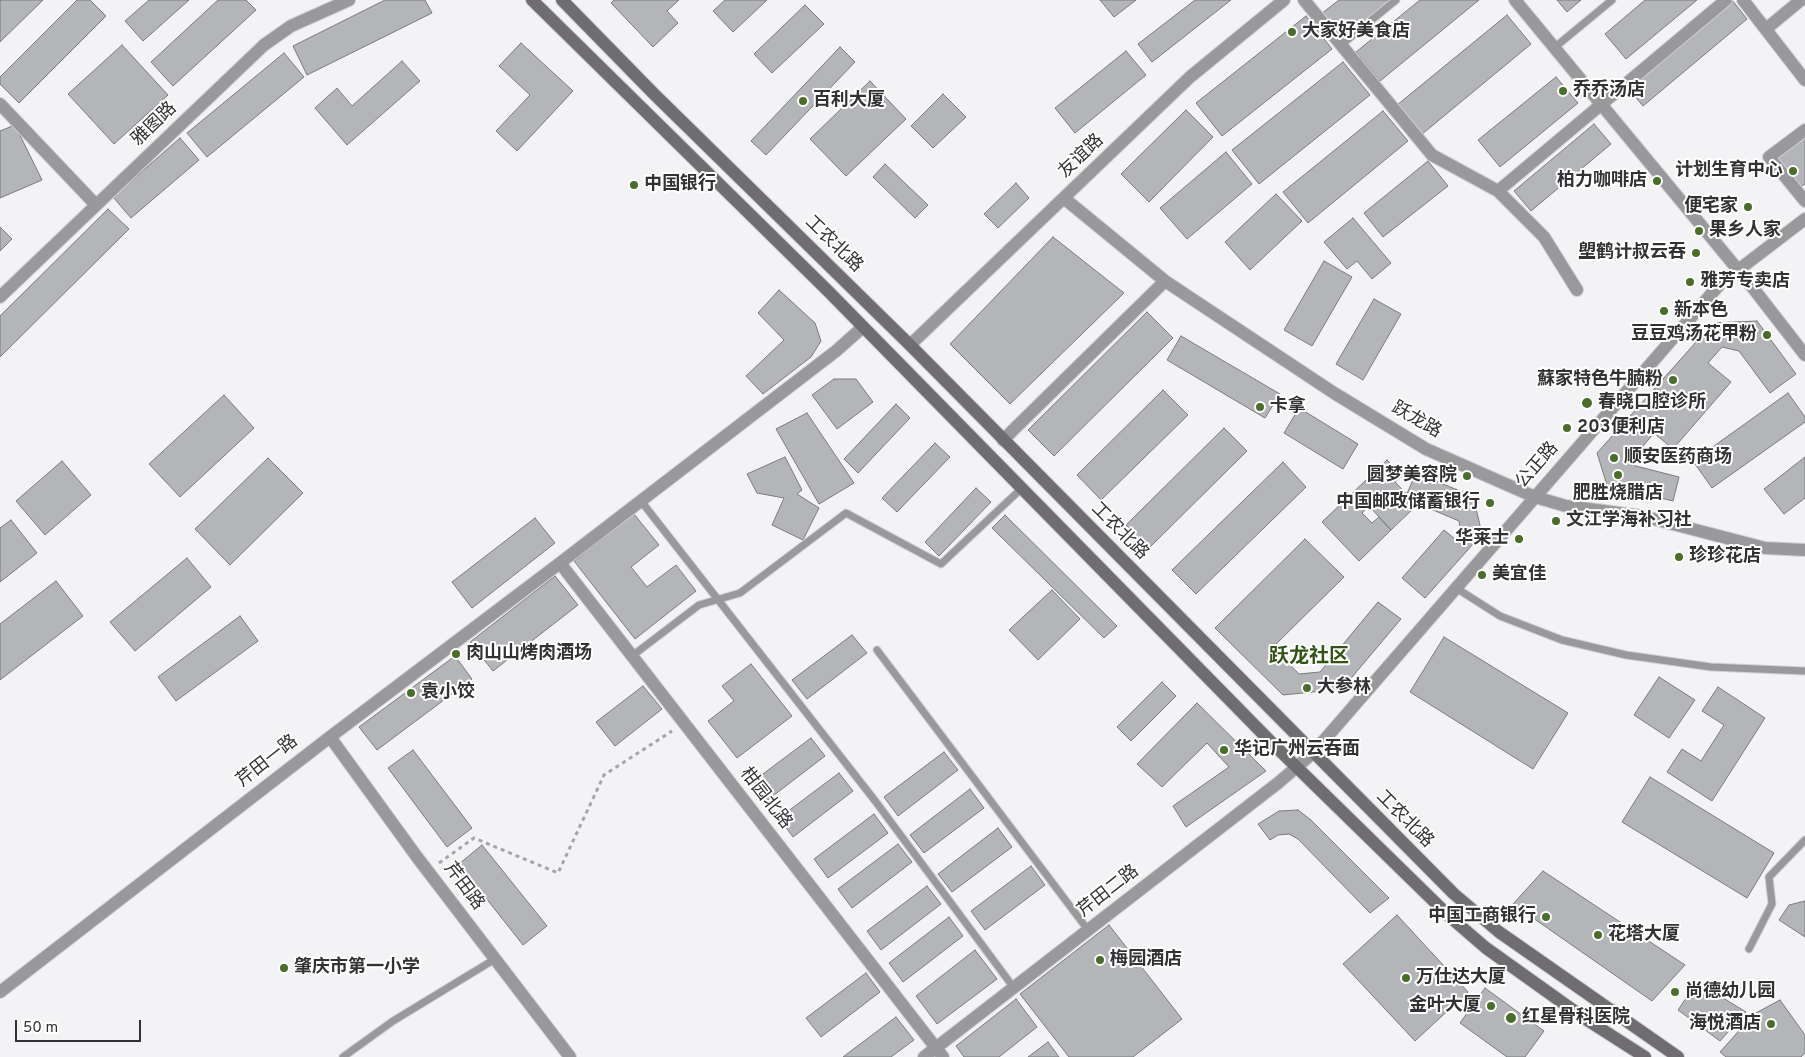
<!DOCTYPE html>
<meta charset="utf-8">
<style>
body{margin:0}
#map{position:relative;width:1805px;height:1057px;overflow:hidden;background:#f3f3f6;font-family:Overpass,sans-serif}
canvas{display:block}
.scale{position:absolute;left:15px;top:1020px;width:126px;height:22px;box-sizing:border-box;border:2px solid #323133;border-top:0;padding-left:6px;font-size:15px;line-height:18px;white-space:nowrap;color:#323133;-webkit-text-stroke:4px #fff;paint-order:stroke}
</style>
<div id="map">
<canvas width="1805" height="1057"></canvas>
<div class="scale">50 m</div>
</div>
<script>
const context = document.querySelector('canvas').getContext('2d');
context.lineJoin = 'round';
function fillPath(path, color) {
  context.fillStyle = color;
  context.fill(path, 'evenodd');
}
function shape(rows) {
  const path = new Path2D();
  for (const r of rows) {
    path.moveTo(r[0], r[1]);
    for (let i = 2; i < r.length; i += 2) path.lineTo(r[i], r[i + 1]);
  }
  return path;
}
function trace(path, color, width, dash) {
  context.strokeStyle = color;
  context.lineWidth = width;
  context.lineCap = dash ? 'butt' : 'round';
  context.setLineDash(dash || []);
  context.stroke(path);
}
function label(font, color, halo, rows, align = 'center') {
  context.font = font + ' Overpass,"Noto Sans SC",sans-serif';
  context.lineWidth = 4;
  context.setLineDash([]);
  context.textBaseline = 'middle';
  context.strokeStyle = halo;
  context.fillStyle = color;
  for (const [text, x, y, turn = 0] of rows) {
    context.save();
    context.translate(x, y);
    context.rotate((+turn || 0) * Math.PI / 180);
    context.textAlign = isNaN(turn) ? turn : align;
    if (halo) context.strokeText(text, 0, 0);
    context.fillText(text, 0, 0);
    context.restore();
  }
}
const building = shape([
 [1,0,43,0,0,42,0,1,1,0],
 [77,0,90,0,106,16,19,103,0,84,0,77,77,0],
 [149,0,189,0,143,41,125,21,149,0],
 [218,0,246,0,256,10,173,86,151,62,218,0],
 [385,0,425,0,432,13,307,75,293,46,385,0],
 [614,0,679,0,667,11,678,23,653,47,611,3,614,0],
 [725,0,767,0,733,32,713,11,725,0],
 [1100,0,1136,0,1114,17,1100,0],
 [1195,0,1231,0,1152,62,1138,44,1195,0],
 [1339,0,1391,0,1341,40,1321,14,1339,0],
 [1420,0,1479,0,1380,81,1356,52,1420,0],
 [1557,0,1581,0,1567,12,1557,0],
 [1645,0,1697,0,1626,59,1605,34,1645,0],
 [1732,0,1747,19,1643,106,1626,86,1732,0],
 [805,5,824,24,772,73,754,54,805,5],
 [1507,15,1531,44,1421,135,1397,105,1507,15],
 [1306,16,1332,49,1222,136,1196,103,1306,16],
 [521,43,573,91,517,151,496,131,530,95,499,66,521,43],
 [122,45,168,95,114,144,68,94,122,45],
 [840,47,855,62,766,155,751,141,840,47],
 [1126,51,1146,75,1075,133,1055,108,1126,51],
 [284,53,304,77,207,157,187,133,284,53],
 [402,61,420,81,347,145,315,108,337,88,352,106,402,61],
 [1343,62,1370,95,1259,184,1232,150,1343,62],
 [1556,77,1578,103,1500,167,1478,140,1556,77],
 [870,81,906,119,846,176,810,139,870,81],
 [943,94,966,117,933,148,911,126,943,94],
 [1186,110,1213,137,1149,202,1121,174,1186,110],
 [1383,111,1408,141,1308,223,1283,192,1383,111],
 [1594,124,1611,144,1531,211,1514,191,1594,124],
 [15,125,42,180,0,198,0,131,15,125],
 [1805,133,1805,184,1796,190,1769,157,1805,133],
 [180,138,199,160,131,218,113,197,180,138],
 [1226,152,1252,184,1187,239,1160,208,1226,152],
 [1428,161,1448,186,1383,237,1364,213,1428,161],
 [885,164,928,205,915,218,873,177,885,164],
 [1016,183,1029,198,998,228,984,214,1016,183],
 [1276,194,1302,221,1250,270,1225,242,1276,194],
 [108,209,129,229,0,357,0,316,108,209],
 [1353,218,1391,263,1372,279,1357,261,1347,269,1324,242,1353,218],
 [0,227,12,239,0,251,0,227],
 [1053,237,1124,293,1010,404,950,344,1053,237],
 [1324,261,1352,277,1312,346,1284,330,1324,261],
 [779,290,815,323,821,341,811,357,763,394,746,376,784,340,758,313,779,290],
 [1374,299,1401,314,1363,380,1336,364,1374,299],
 [1147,312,1173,338,1054,456,1028,430,1147,312],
 [1757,321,1796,374,1770,393,1739,351,1722,347,1708,363,1731,382,1673,449,1654,433,1628,464,1679,477,1673,501,1607,485,1597,453,1713,323,1757,321],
 [1181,336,1280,394,1265,418,1167,360,1181,336],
 [834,379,856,379,873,402,837,429,812,395,834,379],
 [1163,390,1188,415,1101,500,1077,475,1163,390],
 [1788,393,1805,417,1805,422,1712,488,1693,461,1788,393],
 [224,395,254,428,180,497,149,464,224,395],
 [896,404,910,418,858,473,844,459,896,404],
 [1299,408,1358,444,1343,469,1284,433,1299,408],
 [807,413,854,483,819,504,776,429,807,413],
 [1224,428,1247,451,1149,548,1126,525,1224,428],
 [935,443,950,457,897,512,882,498,935,443],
 [785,457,802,490,797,494,819,508,803,540,772,525,784,498,757,493,747,474,785,457],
 [1805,457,1805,498,1784,514,1764,489,1805,457],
 [268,458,303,493,230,565,195,529,268,458],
 [1387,460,1402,476,1395,482,1417,505,1391,530,1369,506,1362,513,1372,523,1379,517,1391,530,1359,561,1322,522,1387,460],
 [62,461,91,495,45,535,16,501,62,461],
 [1283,462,1306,487,1196,594,1172,570,1283,462],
 [1416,473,1465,493,1475,504,1482,534,1425,598,1402,578,1444,530,1455,539,1461,532,1459,521,1405,498,1416,473],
 [976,488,991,502,939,556,925,542,976,488],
 [634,514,659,545,631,567,647,587,676,565,696,591,635,639,574,561,634,514],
 [1005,515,1117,626,1104,638,992,528,1005,515],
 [535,518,555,543,472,608,452,582,535,518],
 [11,520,37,553,0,582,0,528,11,520],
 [1305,539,1344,577,1273,647,1299,674,1320,672,1378,602,1401,619,1342,689,1283,695,1215,628,1305,539],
 [187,558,211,587,135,651,110,622,187,558],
 [555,576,578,605,493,671,470,642,555,576],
 [56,581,83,616,0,680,0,624,56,581],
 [1052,590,1080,619,1038,660,1009,630,1052,590],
 [240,616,258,641,176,701,158,677,240,616],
 [852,635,867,653,807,699,792,680,852,635],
 [1444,637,1568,713,1533,769,1410,692,1444,637],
 [455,656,472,679,377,750,359,727,455,656],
 [751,664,792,716,737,758,708,721,734,701,722,686,751,664],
 [1659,677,1695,700,1669,738,1634,715,1659,677],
 [1162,682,1176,696,1131,741,1117,727,1162,682],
 [643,686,662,709,615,746,596,722,643,686],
 [1718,687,1765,718,1712,801,1667,772,1682,749,1701,761,1724,725,1702,711,1718,687],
 [1197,703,1266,771,1186,827,1173,806,1229,767,1207,743,1162,787,1137,764,1197,703],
 [811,738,825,756,765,802,751,783,811,738],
 [413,750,472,828,447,847,388,768,413,750],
 [944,752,958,770,898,816,884,797,944,752],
 [839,773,853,791,793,837,779,818,839,773],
 [1650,777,1774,853,1747,898,1622,822,1650,777],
 [970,789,984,808,924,853,910,835,970,789],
 [1298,810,1311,820,1389,898,1370,913,1298,839,1289,834,1278,835,1270,840,1258,824,1279,811,1298,810],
 [874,814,888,833,828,878,814,859,874,814],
 [998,828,1012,847,952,892,938,874,998,828],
 [898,844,912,862,852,908,838,889,898,844],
 [482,845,547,926,523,945,459,864,482,845],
 [1031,866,1045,885,985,930,971,911,1031,866],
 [1543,871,1685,965,1652,1001,1513,904,1543,871],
 [927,886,941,904,881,950,867,931,927,886],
 [1805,901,1805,937,1779,920,1789,905,1805,901],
 [1397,915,1468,992,1415,1041,1343,964,1397,915],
 [949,917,963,936,903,982,889,963,949,917],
 [1109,925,1182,1019,1133,1057,1069,1057,1020,994,1109,925],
 [975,950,997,979,937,1024,916,996,975,950],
 [866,973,880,992,821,1037,806,1018,866,973],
 [1697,982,1746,1012,1720,1041,1678,1010,1697,982],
 [1485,988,1544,1031,1525,1057,1507,1057,1460,1023,1485,988],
 [1016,999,1037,1027,999,1057,964,1057,956,1046,1016,999],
 [1780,1000,1805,1035,1805,1053,1801,1057,1726,1057,1720,1052,1754,1014,1780,1000],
 [896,1017,914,1040,891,1057,843,1057,896,1017],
 [1048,1042,1059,1057,1028,1057,1048,1042]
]);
fillPath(building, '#b3b5b8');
trace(building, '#797b7d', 1);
const lane = shape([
 [1341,45,1396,0],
 [1554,48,1612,0],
 [641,501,876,802,1014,988],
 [1456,588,1500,616,1562,640,1626,655,1711,667,1805,671],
 [877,650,1088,930],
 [632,656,699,605,740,593,846,513,941,564,1022,488],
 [1749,949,1772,904,1769,877,1805,840],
 [343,1057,393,1021,495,959]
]);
const street = shape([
 [1304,0,1432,155,1498,191,1544,237,1577,290],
 [1515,0,1753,288,1805,355],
 [1743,0,1805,80],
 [1766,29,1801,0],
 [0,104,96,205],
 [1805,130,1769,157,1805,201],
 [1498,191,1726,0],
 [1065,199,1165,281,1334,393,1426,449,1535,497,1566,506,1642,516,1765,548,1805,550],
 [0,297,264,45,291,26,349,0],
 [910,345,1190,77,1284,0],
 [1003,440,1165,281],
 [560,563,943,1057],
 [330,737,417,857,570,1057],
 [0,992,330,737,560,563,836,351,863,327],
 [924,1057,1278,783,1313,753,1720,284,1805,219]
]);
const secondary = shape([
 [532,0,828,291,1273,744,1450,917,1486,948,1584,1018,1645,1057],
 [562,0,654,94,910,345,1454,894,1499,932,1678,1057]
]);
trace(lane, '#d0d0d3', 9);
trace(street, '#d0d0d3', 14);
trace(secondary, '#d0d0d3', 14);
trace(shape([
 [439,863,474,838,558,873,604,775,672,731]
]), '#a6a5a8', 3, [4, 4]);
trace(lane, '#99989a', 7);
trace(street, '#99989a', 12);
trace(secondary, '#6f6d6f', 12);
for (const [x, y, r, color] of [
 [1292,32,5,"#486e29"],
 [1563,91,5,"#486e29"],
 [803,101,5,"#486e29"],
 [1793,171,5,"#486e29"],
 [1657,181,5,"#486e29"],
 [634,185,5,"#486e29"],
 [1748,207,5,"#486e29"],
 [1699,231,5,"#486e29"],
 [1696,253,5,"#486e29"],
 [1690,282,5,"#486e29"],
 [1664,311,5,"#486e29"],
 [1767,335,5,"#486e29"],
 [1673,380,5,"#486e29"],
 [1587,403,6,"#486e29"],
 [1260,407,5,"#486e29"],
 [1567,428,5,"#486e29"],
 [1614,458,5,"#486e29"],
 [1618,475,5,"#486e29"],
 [1467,476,5,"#486e29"],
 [1490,503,5,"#486e29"],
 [1556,521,5,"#486e29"],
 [1519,539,5,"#486e29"],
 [1679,557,5,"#486e29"],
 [1482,575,5,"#486e29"],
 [456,654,5,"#486e29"],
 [1307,688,5,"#486e29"],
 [411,693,5,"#486e29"],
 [1224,750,5,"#486e29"],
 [1546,917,5,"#486e29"],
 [1598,935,5,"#486e29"],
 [1100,960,5,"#486e29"],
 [284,968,5,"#486e29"],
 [1406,978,5,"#486e29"],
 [1675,992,5,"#486e29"],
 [1491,1006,5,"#486e29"],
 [1511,1018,6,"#486e29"],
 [1771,1024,5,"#486e29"]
]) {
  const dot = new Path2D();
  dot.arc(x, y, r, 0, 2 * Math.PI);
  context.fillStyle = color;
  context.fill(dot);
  trace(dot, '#fff', 2);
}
label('bold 18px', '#323133', '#fff', [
 ["大家好美食店",1302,32],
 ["乔乔汤店",1573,91],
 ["百利大厦",813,101],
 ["计划生育中心",1783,171,"right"],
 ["柏力咖啡店",1647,181,"right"],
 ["中国银行",644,185],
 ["便宅家",1738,207,"right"],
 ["果乡人家",1709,231],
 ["塱鹤计叔云吞",1686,253,"right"],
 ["雅芳专卖店",1700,282],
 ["新本色",1674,311],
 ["豆豆鸡汤花甲粉",1757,335,"right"],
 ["蘇家特色牛腩粉",1663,380,"right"],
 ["春晓口腔诊所",1598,403],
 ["卡拿",1270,407],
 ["203便利店",1577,428],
 ["顺安医药商场",1624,458],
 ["圆梦美容院",1457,476,"right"],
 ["肥胜烧腊店",1618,494,"center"],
 ["中国邮政储蓄银行",1480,503,"right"],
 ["文江学海补习社",1566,521],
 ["华莱士",1509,539,"right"],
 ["珍珍花店",1689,557],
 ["美宜佳",1492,575],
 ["肉山山烤肉酒场",466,654],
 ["大参林",1317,688],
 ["袁小饺",421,693],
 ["华记广州云吞面",1234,750],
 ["中国工商银行",1536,917,"right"],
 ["花塔大厦",1608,935],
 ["梅园酒店",1110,960],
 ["肇庆市第一小学",294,968],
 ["万仕达大厦",1416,978],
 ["尚德幼儿园",1685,992],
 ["金叶大厦",1481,1006,"right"],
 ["红星骨科医院",1522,1018],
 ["海悦酒店",1761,1024,"right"]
], 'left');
label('18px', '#323133', '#fff', [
 ["雅图路",155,125,-44],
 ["友谊路",1082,157,-44],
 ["工农北路",833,245,44],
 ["跃龙路",1416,421,30],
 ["公正路",1538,466,-49],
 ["工农北路",1119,532,45],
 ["芹田一路",268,762,-38],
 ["柑园北路",765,799,52],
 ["工农北路",1404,820,45],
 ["芹田路",463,887,53],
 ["芹田二路",1109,892,-38]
]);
label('bold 20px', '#325413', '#fff', [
 ["跃龙社区",1309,658]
]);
</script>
